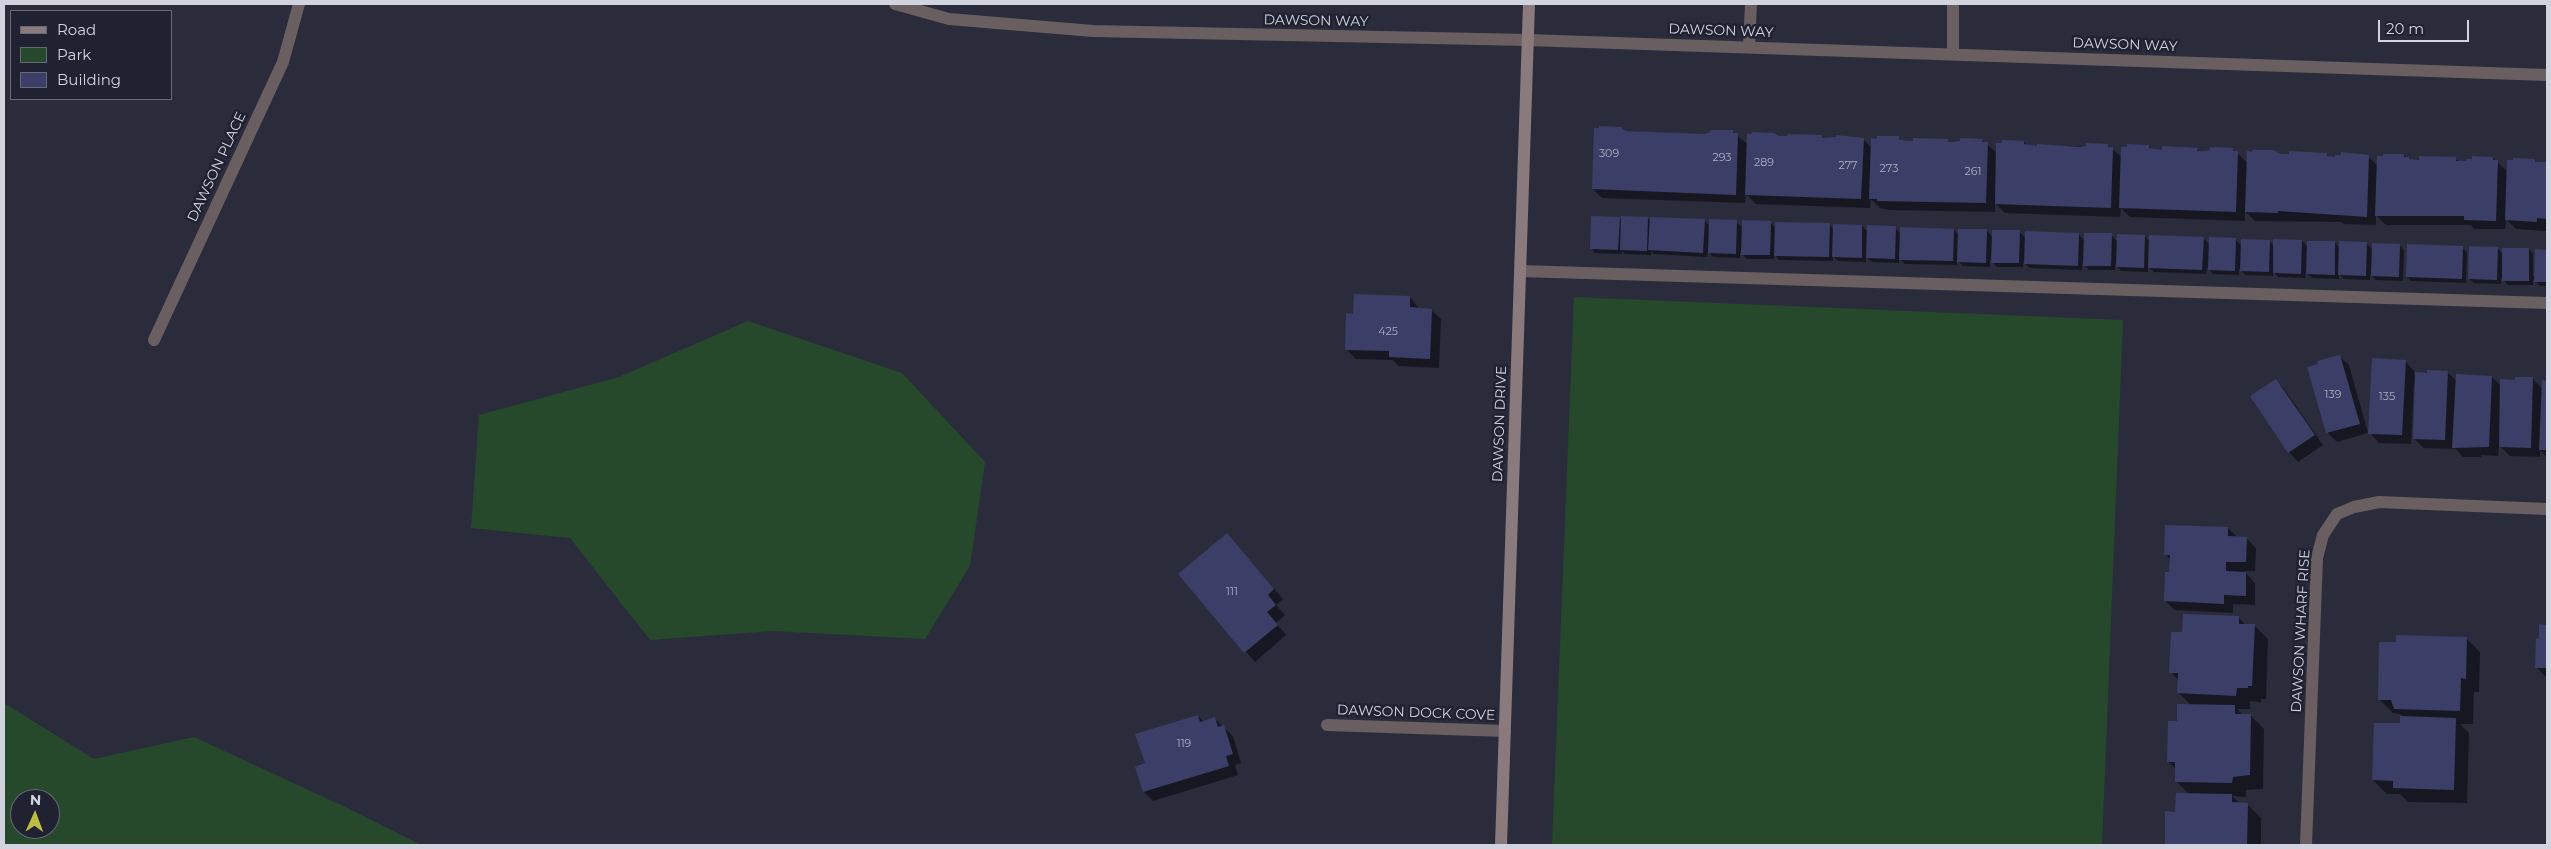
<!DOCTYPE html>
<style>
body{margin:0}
#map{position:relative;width:2551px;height:849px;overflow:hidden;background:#2a2c3c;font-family:Montserrat,sans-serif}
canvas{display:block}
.frame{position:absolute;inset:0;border:5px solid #d1d3de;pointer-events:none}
.legend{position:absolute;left:10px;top:10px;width:162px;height:90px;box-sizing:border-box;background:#202232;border:1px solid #676977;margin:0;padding:6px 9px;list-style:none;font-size:15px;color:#d1d3de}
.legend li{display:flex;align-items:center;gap:10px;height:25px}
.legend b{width:25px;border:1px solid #676977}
.north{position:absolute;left:10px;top:789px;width:50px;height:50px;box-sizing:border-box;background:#202232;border:1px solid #676977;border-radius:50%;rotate:2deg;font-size:14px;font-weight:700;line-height:20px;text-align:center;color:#d1d3de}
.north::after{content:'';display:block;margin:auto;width:18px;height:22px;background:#bebf42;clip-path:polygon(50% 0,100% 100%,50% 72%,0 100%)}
.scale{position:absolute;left:2378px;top:20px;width:91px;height:22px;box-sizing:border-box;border:2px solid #d1d3de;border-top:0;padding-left:6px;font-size:15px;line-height:18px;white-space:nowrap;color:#d1d3de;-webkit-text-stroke:4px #202232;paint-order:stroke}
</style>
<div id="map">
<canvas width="2551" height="849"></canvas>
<div class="frame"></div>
<ul class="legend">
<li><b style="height:6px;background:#8a7a7c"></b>Road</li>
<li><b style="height:14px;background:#27492b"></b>Park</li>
<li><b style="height:14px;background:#3b3f67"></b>Building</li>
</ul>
<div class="north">N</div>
<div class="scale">20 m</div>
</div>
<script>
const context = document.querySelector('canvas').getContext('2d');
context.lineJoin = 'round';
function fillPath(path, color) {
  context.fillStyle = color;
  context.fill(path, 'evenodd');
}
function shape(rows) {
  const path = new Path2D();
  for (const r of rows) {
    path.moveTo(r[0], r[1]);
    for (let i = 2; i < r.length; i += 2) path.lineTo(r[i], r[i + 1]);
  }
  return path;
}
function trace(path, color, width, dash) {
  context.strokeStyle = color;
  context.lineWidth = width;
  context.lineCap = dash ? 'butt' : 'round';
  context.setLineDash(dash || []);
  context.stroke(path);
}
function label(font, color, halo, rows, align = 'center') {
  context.font = font + ' Montserrat,sans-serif';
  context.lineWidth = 5;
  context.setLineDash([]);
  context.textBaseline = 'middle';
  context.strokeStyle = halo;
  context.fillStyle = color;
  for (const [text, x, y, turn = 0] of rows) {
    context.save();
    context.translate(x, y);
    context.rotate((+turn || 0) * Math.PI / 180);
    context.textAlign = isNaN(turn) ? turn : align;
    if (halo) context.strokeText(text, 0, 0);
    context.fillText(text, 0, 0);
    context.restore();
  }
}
fillPath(shape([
 [1574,297,2123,320,2102,845,1552,845],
 [748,321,902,373,985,462,970,566,925,639,773,631,650,640,570,538,471,528,479,415,619,377],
 [4,703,94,759,194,737,343,806,421,845,4,845],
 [20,799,50,799,50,829,20,829]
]), '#27492b');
fillPath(shape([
 [1621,128,1625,131,1705,135,1732,132,1748,144,1779,137,1822,136,1824,139,1863,139,1872,148,1899,138,1903,142,1947,141,1950,143,1982,140,1997,153,2024,142,2028,146,2039,147,2039,145,2087,147,2107,145,2122,157,2148,146,2155,151,2197,149,2200,152,2232,149,2248,163,2280,155,2326,154,2330,158,2368,156,2378,166,2404,155,2411,160,2455,158,2459,162,2493,158,2508,172,2534,160,2537,163,2547,164,2547,227,2546,231,2516,229,2506,219,2505,229,2474,229,2471,225,2386,225,2376,215,2376,225,2344,224,2341,222,2255,221,2245,211,2245,221,2130,217,2121,208,2120,217,2005,213,1995,203,1995,212,1888,210,1880,208,1871,199,1870,208,1756,204,1746,194,1745,203,1602,198,1593,189],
 [1619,218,1622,221,1648,219,1651,221,1704,221,1710,226,1736,222,1743,228,1770,222,1776,228,1829,224,1834,230,1862,226,1868,232,1895,228,1901,234,1954,230,1959,235,1986,230,1993,237,2019,232,2026,238,2078,234,2085,241,2111,235,2118,242,2145,236,2150,242,2203,238,2210,245,2235,239,2242,246,2269,241,2274,246,2275,240,2302,241,2308,247,2335,243,2340,248,2367,244,2373,250,2400,245,2404,250,2403,281,2376,280,2370,274,2370,280,2344,279,2339,274,2339,279,2312,278,2306,272,2305,278,2278,277,2273,271,2273,276,2246,275,2239,269,2239,275,2213,274,2207,267,2206,274,2154,272,2148,266,2148,272,2121,271,2115,264,2115,270,2089,270,2082,263,2082,270,2030,268,2023,262,2023,267,1997,267,1990,260,1990,267,1963,266,1957,260,1957,265,1905,264,1899,258,1899,263,1872,262,1866,257,1866,262,1838,261,1833,256,1833,261,1779,260,1774,254,1774,259,1747,259,1740,252,1740,258,1713,257,1708,251,1707,257,1654,254,1651,251,1651,255,1625,254,1622,251,1622,254,1595,253,1591,248],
 [2462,248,2467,252,2466,283,2411,281,2407,277],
 [2498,249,2503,255,2529,249,2533,254,2533,276,2535,276,2536,251,2547,251,2547,286,2540,286,2533,279,2533,285,2508,285,2501,278,2501,284,2474,283,2469,279],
 [1410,297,1419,309,1431,310,1441,319,1439,368,1399,366,1393,360,1356,359,1346,349,1354,315],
 [2339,356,2349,365,2368,433,2337,442,2328,433,2309,368],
 [2405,361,2414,371,2414,374,2447,372,2457,381,2492,377,2502,387,2502,381,2532,378,2543,389,2543,382,2547,382,2547,457,2540,450,2540,457,2510,456,2499,445,2498,456,2481,455,2481,457,2463,457,2456,449,2424,448,2414,439,2416,384,2414,383,2411,444,2379,443,2370,433],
 [2276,380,2285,390,2323,445,2298,462,2289,452,2251,396],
 [2228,528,2238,538,2246,538,2256,548,2255,571,2244,571,2255,583,2255,605,2233,604,2233,613,2175,610,2165,601,2171,560,2165,554],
 [1227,535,1283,599,1276,605,1285,615,1276,623,1286,635,1255,662,1179,574],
 [2239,618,2246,625,2254,625,2268,639,2266,699,2261,699,2261,702,2250,701,2250,709,2237,709,2243,715,2251,716,2264,729,2263,789,2246,790,2246,797,2232,796,2240,804,2247,804,2261,818,2261,845,2166,845,2167,813,2177,813,2190,795,2176,781,2176,769,2168,762,2178,723,2191,705,2179,693,2179,681,2171,672,2183,633],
 [2541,626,2547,626,2547,678,2536,667],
 [2466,638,2480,652,2479,692,2474,692,2473,724,2460,724,2469,733,2467,803,2408,802,2400,794,2387,794,2373,780,2404,718,2400,714,2393,713,2379,699,2397,643],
 [1198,716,1204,722,1215,719,1233,736,1241,763,1235,765,1238,775,1153,801,1144,792,1146,764]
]), '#0007');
fillPath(shape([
 [1599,126,1622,127,1622,129,1627,131,1705,134,1710,132,1711,130,1733,130,1733,133,1738,133,1736,195,1592,189,1594,128,1599,128],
 [1752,132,1774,133,1779,136,1787,136,1788,134,1822,135,1822,138,1836,137,1836,135,1864,138,1861,199,1745,195,1747,134,1752,134],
 [1877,136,1899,136,1899,139,1906,141,1913,141,1913,138,1948,139,1948,142,1954,142,1960,141,1960,138,1983,139,1982,142,1988,142,1986,203,1877,201,1877,199,1869,199,1871,138,1877,139],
 [2002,140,2024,141,2024,144,2030,145,2037,146,2037,144,2080,147,2086,146,2086,143,2108,144,2108,147,2113,147,2111,208,1995,204,1996,143,2002,143],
 [2127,144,2149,145,2149,148,2155,149,2162,150,2162,146,2198,148,2197,151,2205,151,2210,150,2210,147,2233,148,2233,151,2238,151,2236,212,2119,208,2121,147,2127,147],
 [2252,150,2274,150,2280,154,2289,154,2289,151,2327,153,2327,156,2335,157,2335,155,2341,155,2341,152,2369,155,2367,217,2278,211,2278,213,2245,212,2247,151,2252,152],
 [2383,154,2404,154,2404,157,2409,157,2409,159,2419,160,2419,156,2456,157,2456,161,2466,161,2466,159,2472,159,2472,156,2493,157,2493,160,2498,160,2496,221,2464,220,2464,216,2375,216,2377,156,2383,156],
 [2513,158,2535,159,2535,162,2547,162,2547,219,2537,218,2537,222,2505,220,2507,160,2513,160],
 [1591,216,1620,217,1618,250,1590,249],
 [1621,216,1648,217,1647,251,1620,250],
 [1650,217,1705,219,1703,253,1648,250],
 [1709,219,1737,220,1736,254,1708,253],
 [1742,220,1771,221,1770,255,1741,255],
 [1775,222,1830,223,1829,257,1774,256],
 [1833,224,1862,225,1862,258,1832,257],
 [1867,225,1896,226,1895,259,1866,258],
 [1900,227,1954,229,1953,261,1899,260],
 [1958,229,1987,229,1986,263,1957,262],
 [1992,230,2020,230,2019,263,1991,263],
 [2025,231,2079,233,2078,266,2024,264],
 [2084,233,2112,233,2111,266,2083,266],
 [2117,234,2145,235,2144,268,2116,267],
 [2149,235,2204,237,2202,270,2148,268],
 [2209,237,2236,238,2235,271,2208,270],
 [2241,239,2270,240,2269,272,2240,271],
 [2273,239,2302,240,2301,274,2273,273],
 [2307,241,2335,241,2335,275,2306,274],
 [2339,241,2367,242,2366,276,2338,275],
 [2372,243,2400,244,2399,277,2371,276],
 [2407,244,2463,246,2462,279,2406,277],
 [2469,246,2498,247,2497,280,2468,279],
 [2502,248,2529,248,2529,281,2502,281],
 [2535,249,2547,250,2547,282,2534,282],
 [1354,294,1410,296,1410,307,1432,309,1430,359,1389,357,1389,351,1345,350,1346,313,1353,314],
 [2340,355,2360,424,2326,433,2307,367,2318,364,2317,361],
 [2372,358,2406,360,2402,435,2368,434],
 [2427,370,2448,371,2445,440,2413,439,2415,372,2427,373],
 [2456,374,2492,376,2489,447,2452,448],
 [2515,377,2533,377,2531,448,2499,447,2500,379,2515,380],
 [2276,379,2315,435,2288,453,2250,396],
 [2542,380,2547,381,2547,450,2539,450],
 [2165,525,2228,527,2228,536,2247,537,2246,562,2226,562,2226,571,2246,572,2246,596,2224,595,2224,604,2164,601,2165,572,2169,572,2170,555,2164,555],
 [1227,533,1274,589,1268,595,1276,605,1267,612,1278,625,1244,653,1178,574],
 [2183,614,2239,616,2239,624,2255,624,2252,686,2248,686,2248,688,2237,688,2236,696,2177,693,2178,673,2169,673,2171,632,2182,632],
 [2539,624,2547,625,2547,668,2535,668,2536,639,2539,638],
 [2396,635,2467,637,2466,679,2461,678,2460,711,2394,709,2391,700,2378,700,2379,642,2396,642],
 [2177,704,2235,705,2235,714,2251,714,2250,775,2233,777,2232,783,2175,782,2175,762,2167,762,2168,721,2177,721],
 [1198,715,1200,722,1215,717,1218,727,1224,725,1233,754,1226,756,1229,766,1143,792,1135,767,1145,763,1135,734],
 [2400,716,2456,718,2454,790,2393,788,2393,781,2372,780,2374,723,2400,723],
 [2176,793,2232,794,2232,802,2248,803,2247,845,2165,845,2165,811,2175,812]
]), '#3b3f67');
trace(shape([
 [1749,47,1751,4],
 [1521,271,2547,303]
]), '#695f60', 12);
trace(shape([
 [895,4,949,19,1093,31,1528,40,2547,75],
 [1953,54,1953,4],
 [154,340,283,62,299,4],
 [1327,725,1505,731],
 [2306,845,2317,558,2323,535,2337,514,2354,507,2379,502,2547,509]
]), '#695f60', 12);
trace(shape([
 [1501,845,1529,4]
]), '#8a7a7c', 12);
label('11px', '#acaec0', null, [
 ["309",1609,154],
 ["293",1722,158],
 ["289",1764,163],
 ["277",1848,166],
 ["273",1889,169],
 ["261",1973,172],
 ["425",1388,332],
 ["139",2333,395],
 ["135",2387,397],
 ["111",1232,592],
 ["119",1184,744]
]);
label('14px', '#d1d3de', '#202232', [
 ["DAWSON WAY",1316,21,1],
 ["DAWSON WAY",1721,31,2],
 ["DAWSON WAY",2125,45,2],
 ["DAWSON PLACE",217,167,-65],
 ["DAWSON DRIVE",1500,424,-88],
 ["DAWSON WHARF RISE",2301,631,-87],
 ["DAWSON DOCK COVE",1416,713,2]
]);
</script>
